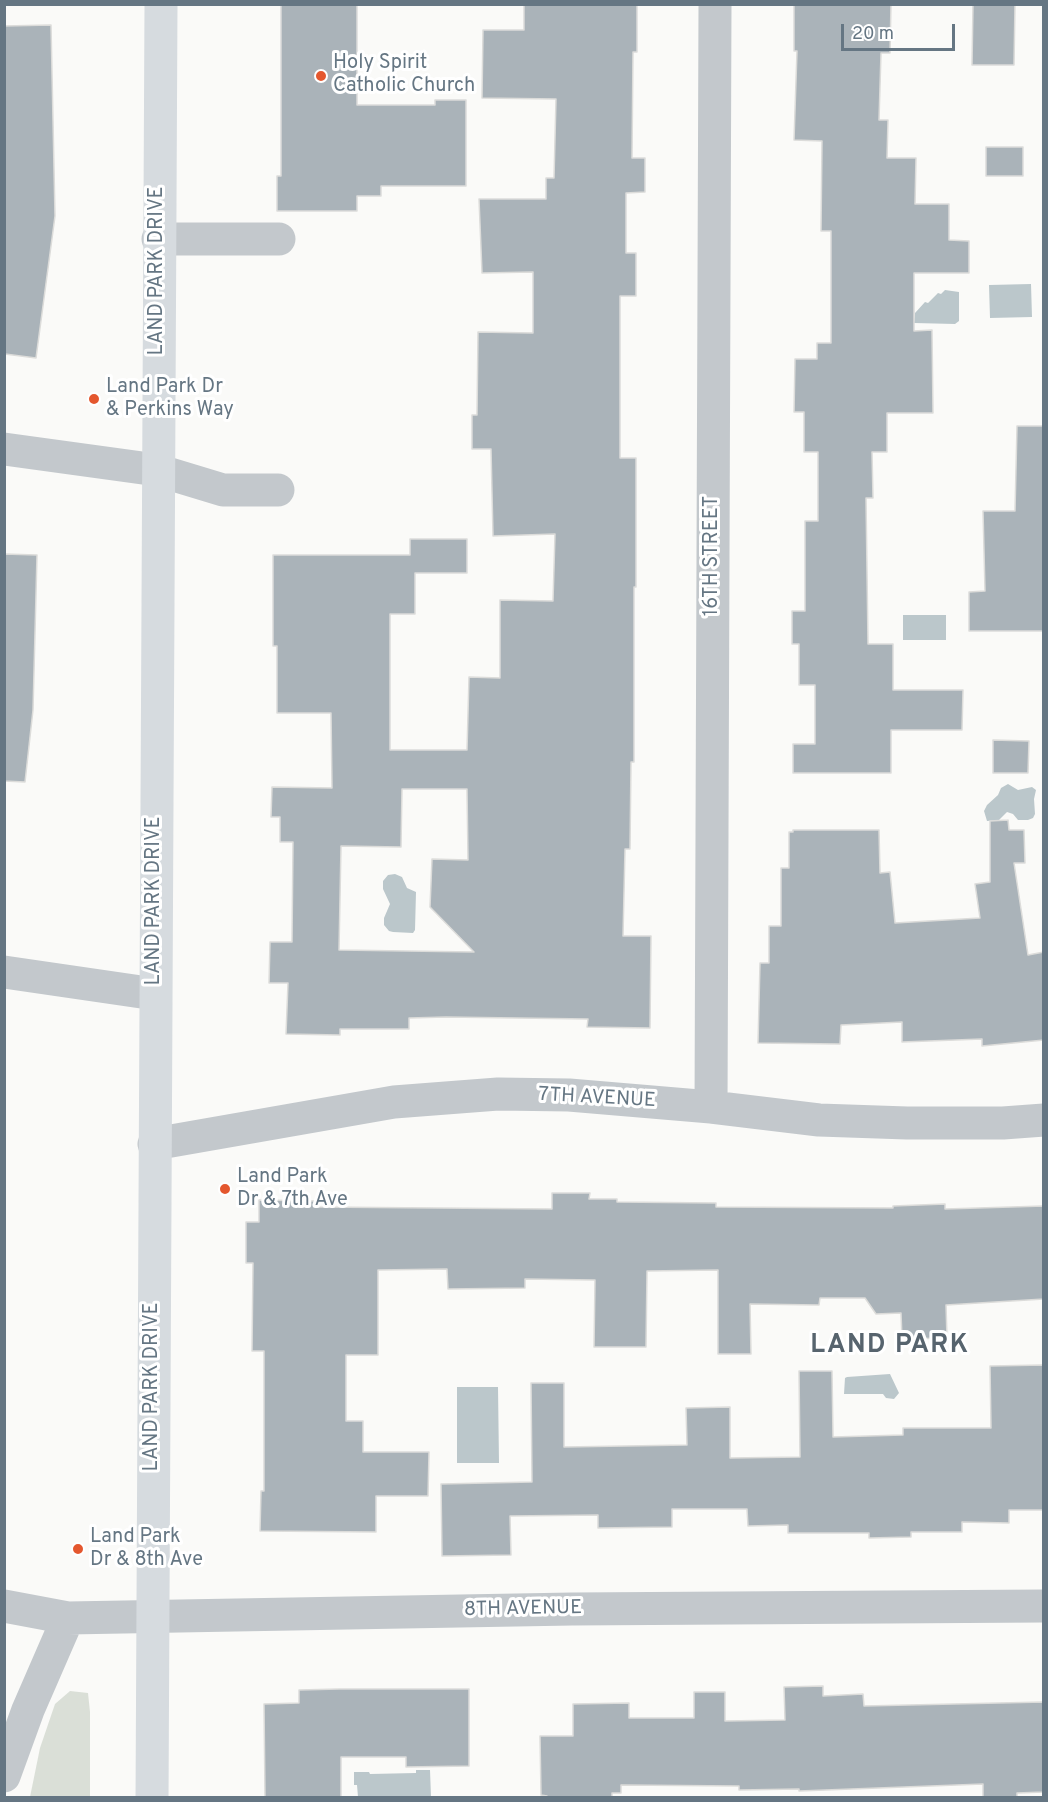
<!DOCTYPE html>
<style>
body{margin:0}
#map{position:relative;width:1048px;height:1802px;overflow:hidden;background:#fafaf8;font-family:Overpass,sans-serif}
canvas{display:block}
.frame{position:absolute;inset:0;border:6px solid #657683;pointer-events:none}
.scale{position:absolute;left:841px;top:24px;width:114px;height:27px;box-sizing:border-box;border:3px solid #657683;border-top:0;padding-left:8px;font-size:18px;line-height:21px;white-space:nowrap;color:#657683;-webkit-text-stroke:4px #fff;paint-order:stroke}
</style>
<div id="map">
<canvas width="1048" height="1802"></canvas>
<div class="frame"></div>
<div class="scale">20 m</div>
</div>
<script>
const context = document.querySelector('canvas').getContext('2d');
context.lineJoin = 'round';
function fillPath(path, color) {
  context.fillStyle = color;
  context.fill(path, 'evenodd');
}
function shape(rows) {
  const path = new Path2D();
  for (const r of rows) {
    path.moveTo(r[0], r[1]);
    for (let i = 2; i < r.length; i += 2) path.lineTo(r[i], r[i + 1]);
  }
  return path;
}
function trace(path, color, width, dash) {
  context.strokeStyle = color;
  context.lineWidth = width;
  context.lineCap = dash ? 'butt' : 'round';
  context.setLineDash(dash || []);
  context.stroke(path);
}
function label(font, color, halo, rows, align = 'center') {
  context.font = font + ' Overpass,sans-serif';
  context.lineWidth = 6;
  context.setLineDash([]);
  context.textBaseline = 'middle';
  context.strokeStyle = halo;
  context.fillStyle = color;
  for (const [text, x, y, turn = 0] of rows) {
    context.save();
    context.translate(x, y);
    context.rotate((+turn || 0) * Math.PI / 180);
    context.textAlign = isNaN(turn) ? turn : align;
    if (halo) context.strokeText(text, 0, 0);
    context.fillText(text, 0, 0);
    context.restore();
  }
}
fillPath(shape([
 [70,1691,88,1693,90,1712,90,1797,30,1797,40,1748,55,1704]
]), '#dadfd7');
fillPath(shape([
 [1031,284,1032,317,990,318,989,285],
 [945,290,959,292,959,321,955,324,914,323,915,313,925,302,928,303,938,293,941,294],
 [903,615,946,615,946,640,903,640],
 [1008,784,1018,790,1032,787,1036,790,1034,799,1035,814,1033,818,1028,820,1018,820,1013,814,1007,812,999,820,987,821,984,811,987,805,998,795,1001,788],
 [395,874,402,877,407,888,416,892,415,930,413,933,393,932,389,931,384,925,384,918,390,904,383,889,383,881,388,875],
 [890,1374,899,1393,894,1399,886,1398,883,1394,844,1394,845,1378,847,1377],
 [457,1387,498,1387,499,1463,457,1463],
 [416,1770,430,1770,431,1797,358,1797,357,1785,354,1785,354,1772,369,1772,370,1774,416,1773]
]), '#bbc7cb');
const building = shape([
 [281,4,357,4,357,105,435,105,435,100,466,100,466,186,381,186,381,196,357,196,357,211,277,211,277,176,281,176,281,4],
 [524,4,637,4,637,52,633,52,632,158,645,158,645,192,626,193,626,253,636,253,636,296,620,296,620,458,636,458,636,587,634,587,634,762,631,762,630,849,625,849,623,936,651,936,650,1028,587,1027,588,1019,446,1017,409,1018,409,1029,340,1029,340,1035,286,1034,288,983,269,983,270,942,292,942,293,842,280,842,280,817,271,817,272,787,332,788,331,713,277,713,277,646,273,646,273,555,410,555,410,539,467,539,467,573,415,573,415,614,390,614,390,750,467,750,469,677,500,678,500,600,553,601,555,534,493,536,491,449,472,449,472,415,477,415,478,332,533,333,533,272,482,273,479,199,546,199,546,178,554,178,556,99,482,98,483,30,524,30,524,4],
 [402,789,467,789,468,860,432,859,430,907,474,952,339,950,341,846,401,847,402,789],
 [794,4,891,4,890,53,881,53,879,120,888,120,887,158,916,158,915,204,949,204,949,240,969,241,969,273,914,273,914,331,932,330,933,413,887,413,887,452,872,452,873,498,866,498,868,644,893,644,893,690,963,690,962,730,891,730,891,773,793,773,793,744,815,744,815,685,799,685,799,644,792,644,792,611,805,611,805,521,818,521,818,452,804,452,804,412,794,412,795,359,817,359,817,343,831,343,831,231,821,231,822,141,794,140,797,51,794,51,794,4],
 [973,4,1015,4,1014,65,972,65,973,4],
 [51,25,55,216,36,358,5,354,4,26,51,25],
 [986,147,1023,147,1023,176,986,176,986,147],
 [1017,426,1044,426,1044,631,969,631,969,592,985,591,983,511,1015,511,1017,426],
 [4,554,37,555,33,710,25,782,4,781,4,554],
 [993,740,1029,741,1028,773,993,773,993,740],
 [1008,820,1009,830,1024,830,1025,863,1014,863,1028,955,1044,952,1044,1040,982,1046,982,1039,902,1042,902,1022,841,1025,840,1044,758,1043,760,963,769,963,769,926,781,926,781,868,789,868,789,832,793,832,793,830,879,830,880,873,890,872,895,923,980,918,975,884,990,882,990,821,1008,820],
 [552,1193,590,1193,589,1199,617,1199,617,1202,716,1203,716,1207,893,1208,893,1206,945,1204,945,1209,1044,1206,1044,1299,946,1305,947,1338,902,1339,901,1313,876,1314,865,1298,820,1298,819,1305,750,1304,751,1354,718,1354,718,1270,647,1271,646,1347,594,1347,595,1280,525,1279,525,1288,448,1289,447,1269,378,1270,378,1355,346,1355,346,1421,363,1421,363,1452,429,1452,428,1496,376,1496,376,1532,260,1531,261,1491,264,1491,264,1351,252,1351,253,1263,246,1263,246,1222,259,1222,259,1200,319,1201,319,1207,552,1209,552,1193],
 [1044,1365,1044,1510,1009,1510,1009,1523,962,1522,962,1532,911,1532,911,1537,869,1538,869,1533,788,1533,788,1525,748,1526,747,1509,672,1509,672,1527,598,1528,598,1515,510,1516,511,1555,442,1556,441,1484,532,1482,531,1383,564,1383,564,1447,687,1445,686,1408,730,1407,730,1458,800,1457,799,1371,832,1371,833,1437,903,1435,903,1428,991,1428,990,1366,1044,1365],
 [823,1686,823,1696,863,1694,864,1706,1044,1702,1044,1792,1017,1793,1017,1797,983,1797,983,1784,799,1791,799,1789,739,1790,739,1786,621,1785,621,1793,612,1793,612,1797,547,1797,547,1796,541,1795,540,1736,573,1736,573,1704,629,1703,629,1718,694,1718,694,1692,725,1692,725,1721,785,1720,784,1687,823,1686],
 [339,1689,469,1689,469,1766,406,1767,406,1757,341,1757,341,1797,265,1797,264,1704,299,1703,299,1690,339,1689]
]);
fillPath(building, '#aab3b9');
trace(building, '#dcdcda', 1.5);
trace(shape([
 [158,239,279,239],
 [4,449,157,470,223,490,278,490],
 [4,972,155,994],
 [711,1107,715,4],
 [154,1144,394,1102,498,1094,569,1095,711,1107,819,1120,907,1123,1003,1123,1044,1120],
 [4,1606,68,1618,572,1609,1044,1606],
 [4,1776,28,1710,68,1618]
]), '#c3c8cc', 33);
trace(shape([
 [152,1798,161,4]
]), '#d6dbdf', 33);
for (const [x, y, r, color] of [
 [321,76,6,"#e4572e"],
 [94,399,6,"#e4572e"],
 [225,1189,6,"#e4572e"],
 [78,1549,6,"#e4572e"]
]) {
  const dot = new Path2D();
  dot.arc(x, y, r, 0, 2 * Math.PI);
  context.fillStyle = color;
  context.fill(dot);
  trace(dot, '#fff', 2);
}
label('20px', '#657683', '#fff', [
 ["Holy Spirit",333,64],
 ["Catholic Church",333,87],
 ["Land Park Dr",106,388],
 ["& Perkins Way",106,411],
 ["Land Park",237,1178],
 ["Dr & 7th Ave",237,1201],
 ["Land Park",90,1538],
 ["Dr & 8th Ave",90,1561]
], 'left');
label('20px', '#657683', '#fff', [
 ["LAND PARK DRIVE",158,271,-90],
 ["16TH STREET",713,556,-90],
 ["LAND PARK DRIVE",155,901,-90],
 ["7TH AVENUE",597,1099,3],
 ["LAND PARK DRIVE",153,1387,-90],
 ["8TH AVENUE",523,1610,-1]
]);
context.letterSpacing = '1.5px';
label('bold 26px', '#57646e', '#fff', [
 ["LAND PARK",890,1347]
]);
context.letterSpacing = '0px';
</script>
